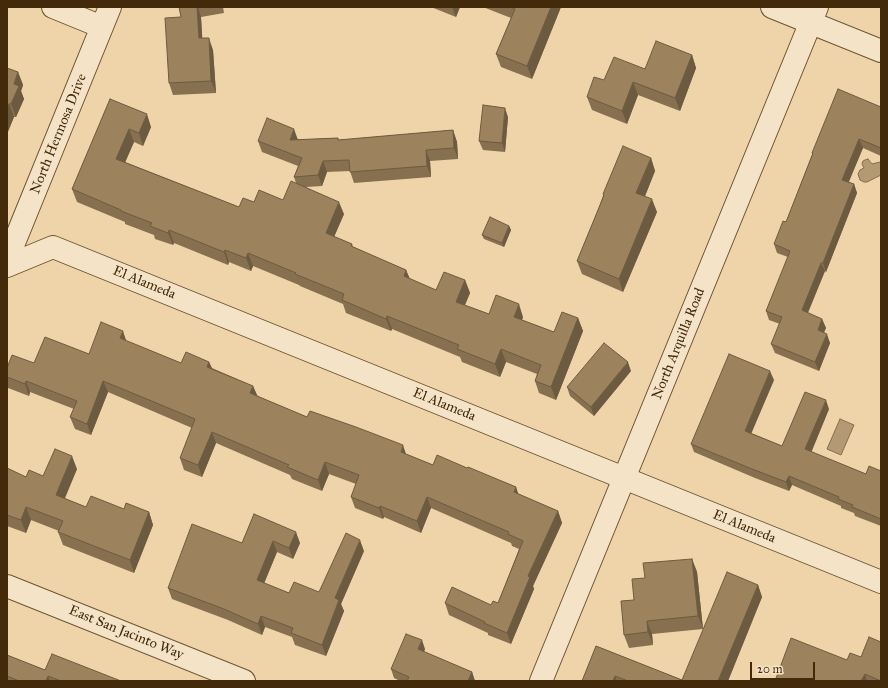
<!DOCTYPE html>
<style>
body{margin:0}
#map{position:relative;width:888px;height:688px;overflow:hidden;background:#efd4aa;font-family:"IM FELL Great Primer",serif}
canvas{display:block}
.frame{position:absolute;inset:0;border:8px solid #422a0a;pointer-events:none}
.scale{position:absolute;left:750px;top:662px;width:65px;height:18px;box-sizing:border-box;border:2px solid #422a0a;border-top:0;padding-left:5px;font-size:12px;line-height:14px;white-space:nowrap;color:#422a0a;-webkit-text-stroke:3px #f5e3c8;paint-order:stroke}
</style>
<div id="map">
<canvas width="888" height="688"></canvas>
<div class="frame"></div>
<div class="scale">20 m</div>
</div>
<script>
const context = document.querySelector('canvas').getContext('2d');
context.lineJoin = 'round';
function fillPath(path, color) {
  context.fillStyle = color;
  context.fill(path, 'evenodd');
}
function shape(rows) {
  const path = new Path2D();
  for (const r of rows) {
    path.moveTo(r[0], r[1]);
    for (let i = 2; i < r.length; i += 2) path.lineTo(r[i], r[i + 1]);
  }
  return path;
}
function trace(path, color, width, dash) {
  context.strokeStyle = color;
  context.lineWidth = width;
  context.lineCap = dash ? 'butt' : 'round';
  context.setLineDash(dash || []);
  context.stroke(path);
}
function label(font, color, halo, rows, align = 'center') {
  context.font = font + ' "IM FELL Great Primer",serif';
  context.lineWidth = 4;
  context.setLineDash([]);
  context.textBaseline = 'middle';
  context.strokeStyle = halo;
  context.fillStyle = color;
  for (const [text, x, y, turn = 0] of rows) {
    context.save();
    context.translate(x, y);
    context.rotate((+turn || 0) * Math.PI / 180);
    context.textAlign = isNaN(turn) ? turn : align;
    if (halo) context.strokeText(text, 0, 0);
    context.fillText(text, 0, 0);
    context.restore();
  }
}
const water = shape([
 [868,159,872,164,880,162,881,163,881,175,867,182,864,182,860,180,858,174,860,170,864,168,862,164,863,161,865,160,868,159],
 [840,419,854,425,841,455,827,449,840,419]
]);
fillPath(water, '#b49a74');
trace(water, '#866d4a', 1);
const minor = shape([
 [53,7,102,27],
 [772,7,881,51],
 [7,260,110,7],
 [7,266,53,247,881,582],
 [7,586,244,681],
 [541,681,817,7]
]);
trace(minor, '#6d5432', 24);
trace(minor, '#f5e3c8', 22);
fillPath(shape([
 [179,7,223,7,224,13,201,17,202,38,213,50,216,93,173,95,169,83,181,17],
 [431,7,460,7,456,17],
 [483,7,561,7,532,79,501,67,496,54,511,18],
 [692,55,696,68,680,111,638,95,627,124,592,110,587,97,604,80],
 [7,68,18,72,23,85,21,91,24,99,16,117,14,117,7,134],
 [110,99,151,127,143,146,134,142,125,162,239,207,254,202,283,200,296,183,294,177,298,166,262,152,258,141,338,138,339,140,453,130,457,142,458,159,430,161,431,177,354,183,350,171,327,172,322,186,306,187,344,214,334,237,352,244,353,247,406,270,410,279,436,290,465,280,470,293,465,305,489,314,523,317,522,320,554,332,578,318,583,331,556,400,539,393,535,381,537,374,506,362,500,377,462,362,460,357,392,329,391,331,346,313,343,304,300,286,299,285,253,266,251,271,229,262,228,265,174,243,173,245,155,239,154,235,125,224,125,222,77,202,72,189],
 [881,107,881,156,863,148,848,182,854,184,857,193,826,272,825,271,808,313,822,319,826,328,824,332,830,343,819,371,775,353,771,344,780,324,769,320,766,311,788,257,777,253,774,244,786,222,812,155,812,153],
 [508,117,505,152,483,150,479,141],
 [651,158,655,171,645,196,657,212,623,292,582,274,577,261,598,210,603,196,603,194],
 [509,226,511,230,504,247,484,239,482,235],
 [126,341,181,363,209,362,212,368,253,386,257,396,307,417,406,454,433,465,467,468,516,487,518,494,558,511,562,523,533,586,534,589,511,644,488,635,488,633,449,615,445,603,491,605,498,603,519,549,512,546,511,543,431,508,421,533,384,517,383,519,355,508,351,497,356,484,329,474,322,491,292,479,290,475,216,443,202,477,184,470,180,458,192,428,108,392,91,435,75,429,70,417,74,409,30,392,29,396,8,388,7,384,7,368,89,354],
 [631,371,594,416,570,396,567,387],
 [774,380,751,433,782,446,829,409,811,452,866,474,881,471,881,526,855,516,854,513,841,508,841,506,792,485,789,491,755,478,694,452,691,444],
 [7,468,26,477,43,476,77,469,64,498,86,507,124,509,149,512,153,525,134,573,63,545,58,532,59,531,31,520,26,533,7,526],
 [254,514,300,543,293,559,277,552,264,583,289,593,319,592,364,551,341,604,344,611,326,656,295,645,292,637,265,627,262,635,228,620,172,599,168,588,242,543],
 [692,559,697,572,703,629,652,634,653,645,629,648,624,635,634,600,645,578],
 [758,585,762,597,728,681,582,681,596,646,682,680],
 [881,642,881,681,775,681,847,660,861,657],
 [425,649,424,652,472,672,475,681,400,681,394,678,391,669],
 [7,655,45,670,121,681,7,681]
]), '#867050');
fillPath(shape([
 [197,7,198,7,201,17,203,50,199,38],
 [452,7,460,7,456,17],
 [551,7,561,7,532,79,527,66],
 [209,38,213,50,216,93,211,81],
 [692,55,696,68,680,111,675,98],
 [18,72,23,85,21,91,24,99,16,117,11,104,14,84],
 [633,82,638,95,627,124,622,111],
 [9,104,14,117,7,134,7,109],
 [505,108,508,117,505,152,502,143],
 [147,114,151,127,143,146,139,133],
 [129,129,134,142,121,172,116,159],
 [294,129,298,140,290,140],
 [453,130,457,142,458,159,454,148],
 [859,139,863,148,846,189,842,180],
 [426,150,430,161,431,177,427,166],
 [651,158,655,171,641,206,636,193],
 [323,161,327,172,322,186,318,175],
 [854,184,857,193,826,272,823,263],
 [652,199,657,212,623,292,619,279],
 [339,202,344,214,330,246,326,233],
 [509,226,511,230,504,247,502,243],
 [169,230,174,243,173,245,168,233],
 [225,250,229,262,228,265,224,252],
 [248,253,253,266,251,271,246,258],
 [821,263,825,271,805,319,802,310],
 [406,270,411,282,404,276],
 [465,280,470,293,461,314,456,302],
 [519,304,523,317,518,330,514,317],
 [387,316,392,329,391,331,386,319],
 [578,318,583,331,556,400,551,387],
 [822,319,826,328,821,339,818,330],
 [123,331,127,343,120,338],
 [827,334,830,343,819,371,815,362],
 [501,349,506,362,500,377,495,364],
 [209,362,214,373,207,367],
 [628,362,631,371,594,416,591,407],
 [770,371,774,380,749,439,745,431],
 [26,381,30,392,29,396,25,384],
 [103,381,108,392,91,435,87,424],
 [253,386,258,397,250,393],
 [826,400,829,409,809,458,805,449],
 [212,432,216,443,202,477,198,465],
 [403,445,407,457,401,452],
 [72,456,77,469,61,508,56,495],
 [325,462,329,474,322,491,318,480],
 [789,476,792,485,789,491,786,482],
 [516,487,520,499,514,492],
 [427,497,431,508,421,533,417,521],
 [380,506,384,517,383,519,379,508],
 [26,507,31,520,26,533,21,520],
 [558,511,562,523,533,586,534,589,511,644,507,633,528,576],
 [149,512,153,525,134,573,130,560],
 [296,532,300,543,293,559,289,548],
 [360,540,364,551,341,604,344,611,326,656,322,645,335,598],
 [273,541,277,552,261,591,257,580],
 [692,559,697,572,703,629,698,616],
 [758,585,762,597,728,681,718,681],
 [261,616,265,627,262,635,258,624],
 [647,621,652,634,653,645,648,632],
 [422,640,425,649,421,658,418,649],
 [472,672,475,681,468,681],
 [865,674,867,681,861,681],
 [48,676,50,681,46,681],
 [615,676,617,681,613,681]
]), '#6d5b41');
const building = shape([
 [179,7,197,7,199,38,209,38,211,81,169,83,165,18,181,17,179,7],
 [511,7,551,7,527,66,496,54,515,9,511,7],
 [656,41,692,55,675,98,633,82,622,111,587,97,594,77,604,80,614,57,645,69,656,41],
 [7,68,18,72,14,84,19,86,11,104,9,104,7,109,7,68],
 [838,89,881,107,881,148,859,139,842,180,854,184,823,263,821,263,802,310,822,319,818,330,827,334,815,362,771,344,782,317,766,311,790,251,774,244,783,221,786,222,813,153,812,153,838,89],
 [110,99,147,114,139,133,129,129,116,159,239,207,243,198,254,202,259,190,283,200,291,181,339,202,326,233,352,244,351,246,406,270,404,276,436,290,444,272,465,280,456,302,489,314,496,295,519,304,514,317,554,332,562,312,578,318,551,387,535,381,541,365,501,349,495,364,457,349,459,345,387,316,386,319,342,300,344,294,295,274,296,273,248,253,246,258,225,250,224,252,169,230,168,233,150,226,152,223,121,211,121,210,72,189,110,99],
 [483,105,505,108,502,143,479,141,483,105],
 [267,118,294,129,290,140,338,138,338,140,453,130,454,148,426,150,427,166,350,172,349,160,323,161,318,175,294,177,302,158,258,141,267,118],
 [623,146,651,158,636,193,652,199,619,279,577,261,598,210,604,195,603,194,623,146],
 [490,217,509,226,502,243,482,235,490,217],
 [101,322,123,331,120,338,181,363,186,352,209,362,207,367,253,386,250,393,307,417,310,411,356,427,403,445,401,452,433,465,437,455,467,468,468,467,516,487,514,492,558,511,528,576,530,577,507,633,484,623,485,622,445,603,452,587,491,605,493,601,498,603,523,541,508,534,509,532,427,497,417,521,380,506,379,508,351,497,359,475,325,462,318,480,287,467,289,465,212,432,198,465,180,458,195,419,103,381,87,424,70,417,77,401,26,381,25,384,7,377,7,368,12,355,34,363,45,337,89,354,101,322],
 [604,343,628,362,591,407,567,387,604,343],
 [729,354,770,371,745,431,782,446,805,392,826,400,805,449,866,474,869,466,881,471,881,519,852,507,853,505,838,499,839,497,789,476,786,482,752,469,691,444,729,354],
 [55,449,72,456,56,495,86,507,91,496,124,509,126,503,149,512,130,560,58,532,63,521,26,507,21,520,7,515,7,468,26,477,29,470,43,476,55,449],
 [254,514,296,532,289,548,273,541,257,580,289,593,294,582,319,592,346,533,360,540,335,598,339,600,322,645,291,633,293,628,261,616,258,624,224,609,168,588,192,524,242,543,254,514],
 [692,559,698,616,647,621,648,632,624,635,621,601,634,600,632,579,645,578,643,563,692,559],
 [727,572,758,585,718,681,628,681,615,676,613,681,582,681,596,646,682,680,727,572],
 [406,634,422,640,418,649,472,672,468,681,469,681,407,681,409,677,391,669,406,634],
 [869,637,881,642,881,681,865,674,861,681,775,681,791,638,847,660,850,653,861,657,869,637],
 [52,654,121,681,61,681,48,676,46,681,19,681,7,676,7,655,45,670,52,654]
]);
fillPath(building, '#9c825d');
trace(building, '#6d5b41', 1);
label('14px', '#422a0a', '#f5e3c8', [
 ["North Hermosa Drive",59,134,-68],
 ["El Alameda",144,283,22],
 ["North Arquilla Road",679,344,-68],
 ["El Alameda",444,405,22],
 ["El Alameda",744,527,22],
 ["East San Jacinto Way",126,633,22]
]);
</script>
